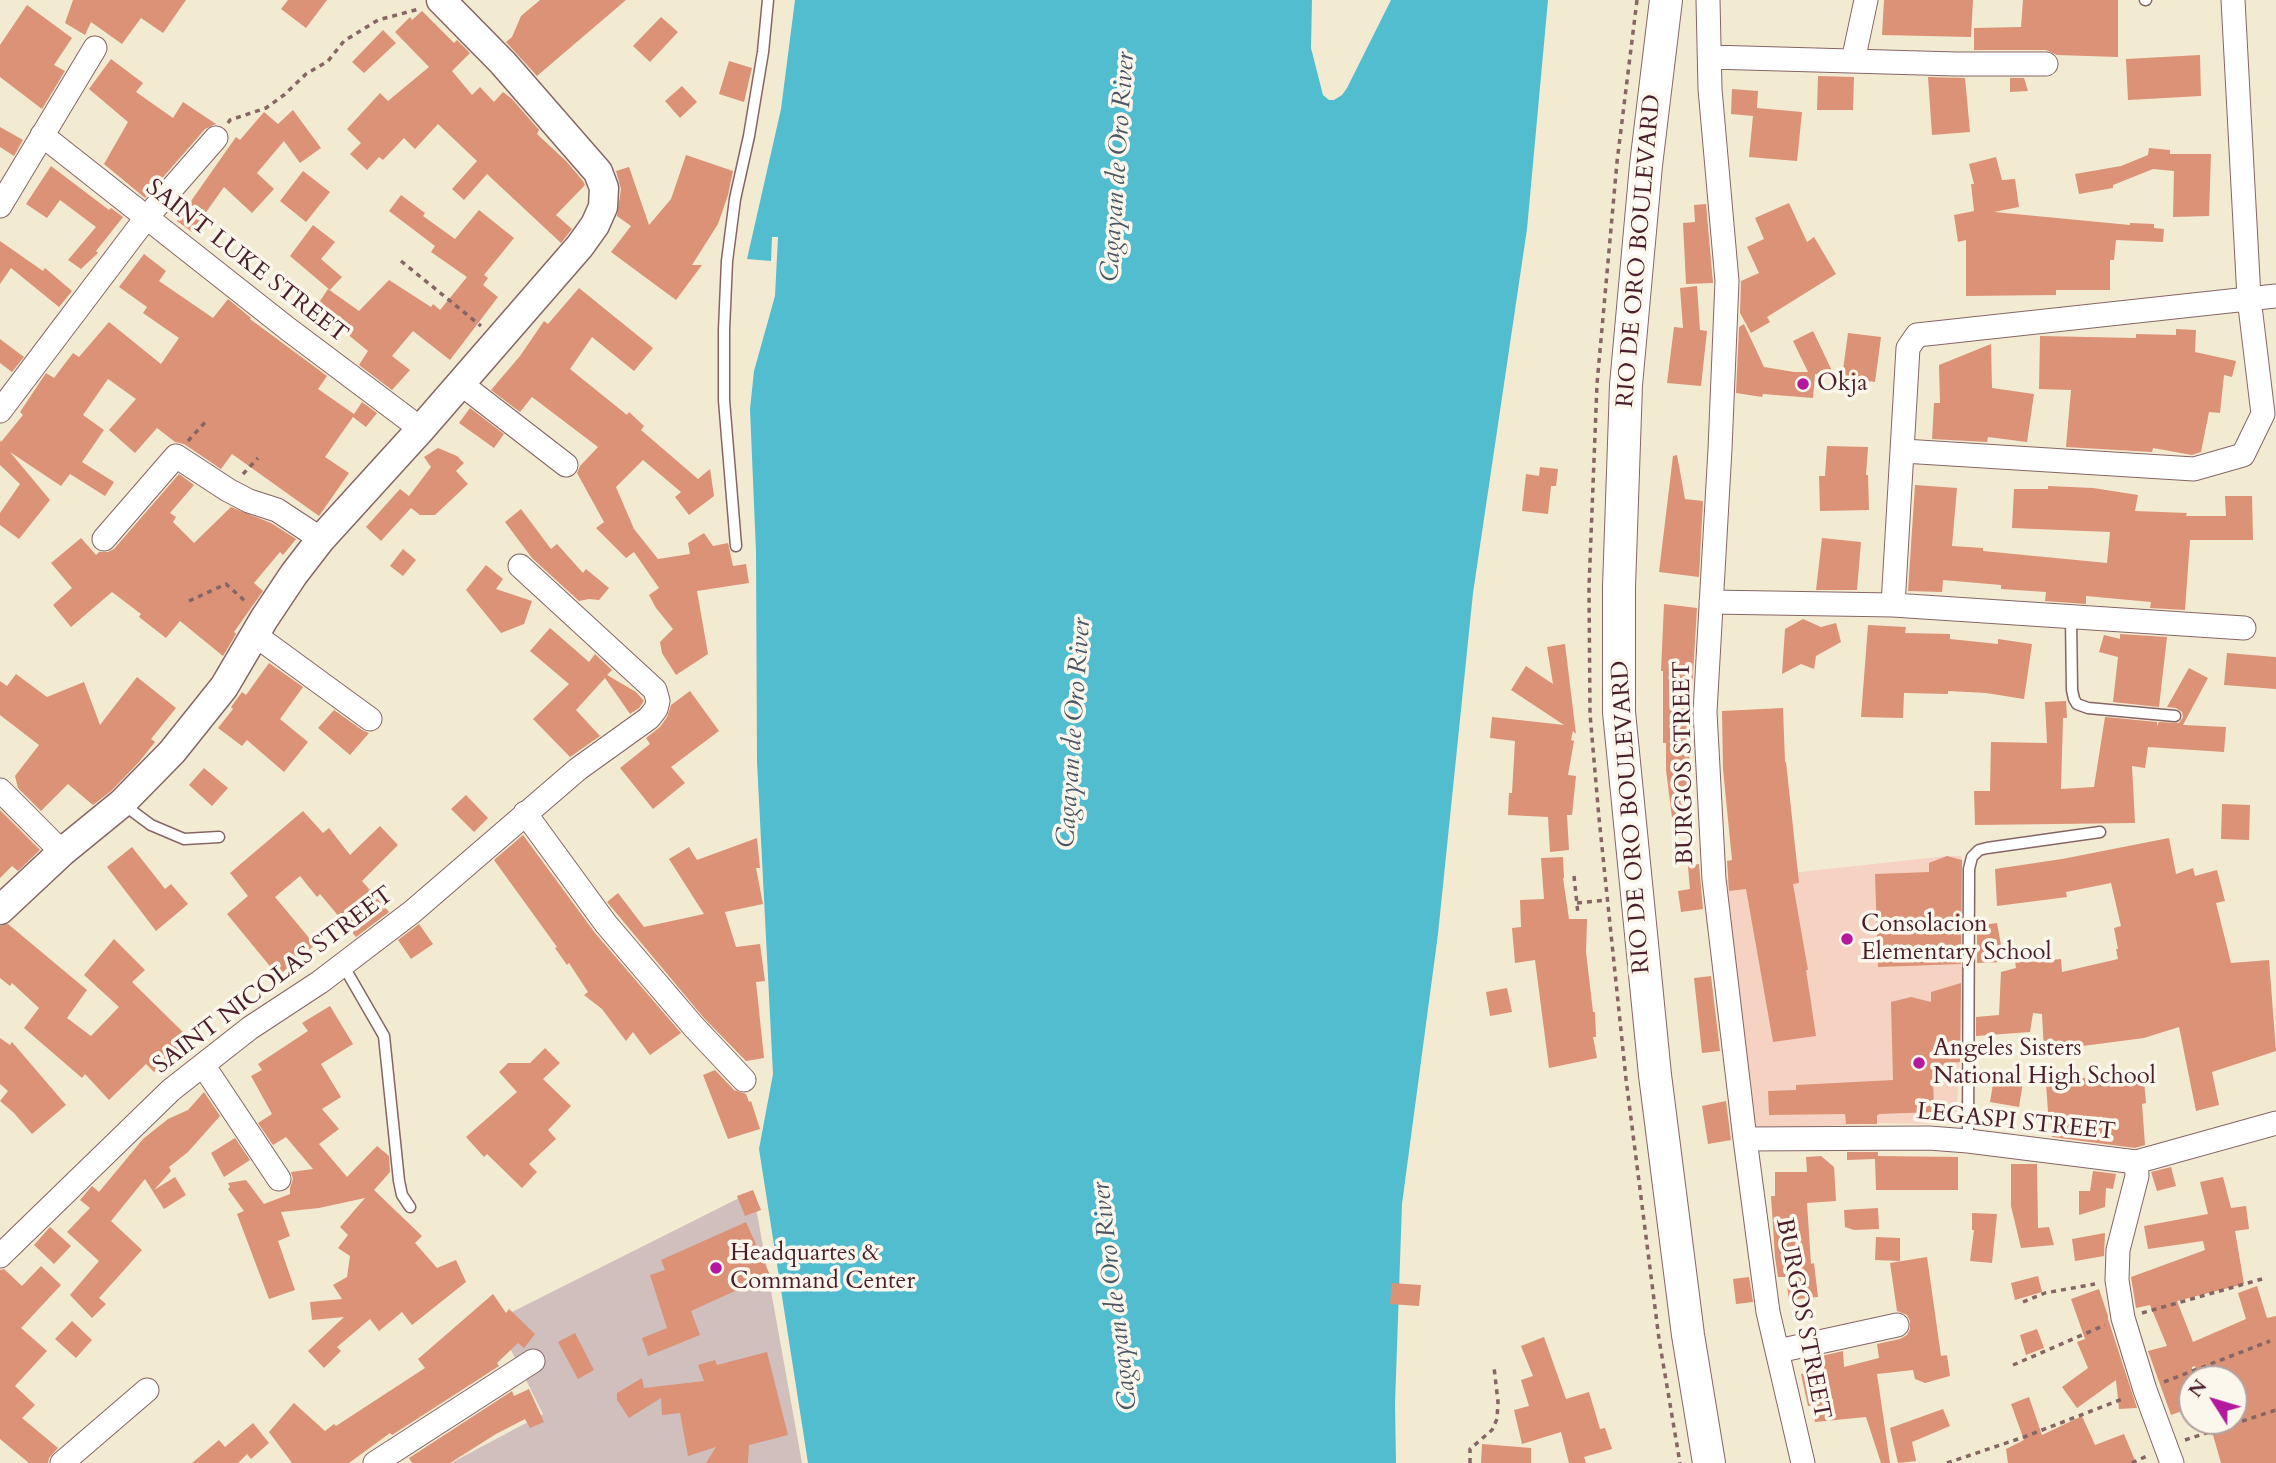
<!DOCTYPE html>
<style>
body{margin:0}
#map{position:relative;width:2276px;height:1463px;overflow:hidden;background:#f3ead2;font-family:Cardo,serif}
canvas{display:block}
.north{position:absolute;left:2178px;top:1365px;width:70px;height:70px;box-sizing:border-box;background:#fbf7ec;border:2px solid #b4a19f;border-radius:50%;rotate:307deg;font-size:19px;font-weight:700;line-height:28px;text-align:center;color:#4a1f2b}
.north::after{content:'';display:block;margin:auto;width:24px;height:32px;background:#b5179e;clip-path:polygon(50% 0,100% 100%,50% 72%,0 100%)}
</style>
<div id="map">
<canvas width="2276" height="1463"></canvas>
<div class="north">N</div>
</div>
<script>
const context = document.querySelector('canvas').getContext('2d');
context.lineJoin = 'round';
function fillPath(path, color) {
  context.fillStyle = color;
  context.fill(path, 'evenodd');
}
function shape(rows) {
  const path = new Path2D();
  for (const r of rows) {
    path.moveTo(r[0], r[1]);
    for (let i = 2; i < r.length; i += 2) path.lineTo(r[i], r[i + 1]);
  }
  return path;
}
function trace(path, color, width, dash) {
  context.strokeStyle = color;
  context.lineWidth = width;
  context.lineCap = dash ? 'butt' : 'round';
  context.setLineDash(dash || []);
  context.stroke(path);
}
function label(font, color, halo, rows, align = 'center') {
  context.font = font + ' Cardo,serif';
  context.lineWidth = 7;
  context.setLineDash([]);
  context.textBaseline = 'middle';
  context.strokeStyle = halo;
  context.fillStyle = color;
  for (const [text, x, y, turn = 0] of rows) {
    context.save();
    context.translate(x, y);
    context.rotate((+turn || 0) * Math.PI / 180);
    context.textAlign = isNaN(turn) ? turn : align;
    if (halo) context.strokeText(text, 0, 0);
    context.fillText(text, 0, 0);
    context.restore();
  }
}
fillPath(shape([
 [1947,856,1961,856,1962,860,1963,999,1956,1124,1879,1123,1744,1131,1727,880]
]), '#f6d2c3');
fillPath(shape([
 [753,1191,802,1463,451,1463,543,1414,496,1320]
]), '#d1bfbd');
fillPath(shape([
 [795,0,1312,0,1311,48,1323,95,1329,100,1334,100,1342,95,1347,88,1391,0,1548,0,1527,229,1473,593,1438,934,1402,1204,1395,1404,1396,1463,808,1463,759,1149,773,1074,757,762,756,552,750,409,754,371,775,296,778,237,772,237,771,261,747,259,781,109]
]), '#53bdd0');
fillPath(shape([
 [73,0,186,0,163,33,141,18,122,44,91,22,85,35,65,23],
 [288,0,327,0,306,28,281,9],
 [540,0,626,0,537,76,506,42,512,37,521,16],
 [1884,0,1973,0,1971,37,1882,35],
 [2023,0,2118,0,2118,57,2057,55,2046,50,1974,50,1974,28,2021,27],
 [27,5,72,38,54,65,65,71,42,109,0,77,0,45],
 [422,11,454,43,457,40,470,53,452,71,472,95,480,87,494,102,503,92,512,99,539,130,537,134,566,161,583,181,585,185,556,215,572,229,561,243,487,174,464,200,452,189,477,161,438,124,415,149,404,138,383,160,379,157,367,170,350,154,361,143,347,129,380,93,388,101,429,67,395,32,410,17,412,20],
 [661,17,678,32,650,62,633,46],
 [383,30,396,43,364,73,352,62],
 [2200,55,2201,96,2128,100,2126,59],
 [111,59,143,83,136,92,173,118,183,102,216,124,205,129,145,198,104,164,128,122,89,89],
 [729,61,752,68,744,102,719,94],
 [1818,76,1854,77,1853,110,1817,110],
 [1928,77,1965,78,1970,132,1932,135],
 [2010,78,2024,78,2028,91,2010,92],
 [682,86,697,102,680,118,665,101],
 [1732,89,1758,91,1757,108,1802,112,1797,161,1749,157,1753,116,1731,114],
 [293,110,321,148,300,163,284,141,257,173,274,189,252,213,224,187,192,232,177,221,236,137,240,140,264,112,278,124],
 [0,127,23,140,14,156,0,147],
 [2149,148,2170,150,2170,154,2211,154,2209,216,2173,217,2174,171,2153,169,2113,185,2113,188,2079,194,2075,174,2121,166,2148,155],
 [686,155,733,171,728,195,718,224,692,265,702,265,676,300,611,252,631,226,617,216,621,189,616,171,629,167,649,225,671,199],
 [1996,157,2002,180,2015,179,2019,207,1994,212,2130,225,2130,223,2154,224,2154,228,2164,229,2163,242,2116,240,2114,260,2110,260,2110,290,2056,290,2056,295,1966,296,1966,240,1958,242,1954,215,1974,211,1971,184,1974,184,1969,164],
 [51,166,109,210,111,208,123,217,96,251,98,253,81,269,68,260,96,227,60,200,47,218,26,204],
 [303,171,330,192,306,222,280,201],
 [401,195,425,213,423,216,455,239,479,210,514,238,484,275,488,278,483,285,498,297,450,360,413,331,392,356,410,370,392,390,359,365,368,351,330,320,327,324,312,313,328,289,359,311,389,280,431,307,433,304,440,310,467,277,431,252,435,246,389,211],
 [1789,203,1807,242,1814,237,1836,274,1767,317,1770,322,1751,333,1740,313,1741,281,1759,273,1747,247,1764,239,1755,218],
 [1706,204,1713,283,1686,284,1683,223,1695,222,1694,205],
 [313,225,335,242,321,259,342,277,330,290,290,256],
 [0,241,43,271,45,268,72,291,59,307,11,268,0,284],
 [144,254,166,271,159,281,213,318,228,299,251,318,250,319,327,376,318,389,354,414,362,402,377,413,366,427,353,417,325,457,349,473,319,516,232,454,221,469,184,444,175,442,157,428,135,453,109,430,136,399,108,379,83,415,104,430,82,462,114,482,105,496,70,474,61,486,10,452,50,500,19,539,0,525,0,513,20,484,0,465,0,440,1,442,23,415,20,412,46,373,54,378,73,353,79,357,109,322,161,364,179,338,143,313,147,307,119,287],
 [1697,286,1700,330,1707,331,1701,386,1667,383,1674,327,1683,328,1680,288],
 [579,288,653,348,634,371,592,337,570,369,627,415,629,412,644,426,641,430,698,479,710,469,714,496,689,515,675,497,681,492,643,460,616,487,634,529,658,559,690,554,688,543,704,533,713,546,728,543,733,566,746,564,749,583,697,591,708,654,676,675,662,653,660,642,673,629,656,608,649,595,659,588,634,552,626,558,596,528,604,522,577,473,580,466,598,447,532,397,520,412,491,390,520,356,544,321,548,324],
 [1744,324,1764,367,1794,372,1808,372,1793,341,1813,331,1835,377,1815,374,1813,398,1763,394,1762,397,1736,393,1739,327],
 [2176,329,2196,330,2195,352,2236,361,2232,377,2224,375,2220,413,2209,412,2201,452,2192,455,2153,448,2152,452,2066,447,2071,390,2039,389,2040,336,2136,338,2136,334,2176,335],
 [1848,333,1881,337,1875,382,1842,377],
 [0,339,24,357,12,372,0,363],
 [1991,344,1992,388,2034,394,2027,442,1988,437,1987,442,1932,439,1934,403,1940,403,1939,365],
 [470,408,504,434,494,448,459,423],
 [1827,446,1868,447,1866,475,1868,475,1869,510,1820,511,1819,476,1825,476],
 [438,448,457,456,464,463,456,471,468,484,435,515,420,515,411,508,381,541,366,527,400,489,409,496,431,467,424,457],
 [1677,455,1685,499,1703,501,1699,577,1659,572,1673,456],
 [1540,467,1558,469,1556,486,1551,486,1548,514,1522,511,1526,474,1539,476],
 [179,474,194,485,170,513,176,517,173,522,194,543,231,507,271,523,296,539,283,555,280,552,254,583,263,591,234,632,236,634,223,656,180,621,166,638,139,617,141,614,112,592,71,627,53,605,72,588,51,563,81,538,96,555,99,552,108,552,114,549],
 [1915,485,1957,488,1952,546,1983,548,1983,551,2107,563,2110,532,2012,528,2014,489,2048,489,2048,486,2093,488,2138,495,2135,511,2187,513,2186,516,2226,516,2225,496,2252,496,2253,540,2190,540,2185,610,2150,608,2151,602,2086,596,2086,604,2045,601,2046,592,2001,589,2001,585,1943,580,1942,592,1908,591],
 [521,509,551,549,557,544,583,573,586,569,609,588,599,600,589,599,579,601,532,558,505,522],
 [1822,538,1861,542,1857,590,1816,590],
 [403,549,416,560,403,576,390,566],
 [486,565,503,579,496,589,532,601,524,624,501,633,466,590],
 [1664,604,1697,608,1689,743,1690,796,1687,797,1692,831,1674,833,1666,770,1666,743,1663,743,1663,671,1661,671],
 [1803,619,1821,627,1836,623,1841,642,1816,656,1814,669,1801,664,1782,674,1785,629],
 [1868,625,1906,627,1905,633,1950,634,1950,639,1998,644,1998,639,2032,644,2024,699,1986,693,1948,691,1948,694,1904,693,1903,718,1861,717],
 [550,628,589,662,595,654,612,670,607,675,636,692,644,701,639,708,630,714,605,678,576,710,600,736,570,757,533,719,569,684,530,651],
 [2120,634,2167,637,2159,707,2113,702,2118,657,2099,652,2104,635,2120,639],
 [1565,644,1576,734,1573,731,1571,740,1574,741,1568,775,1576,776,1572,815,1567,815,1569,850,1550,852,1548,817,1508,815,1509,793,1512,793,1515,741,1490,738,1492,717,1564,725,1511,690,1526,666,1553,684,1547,647],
 [2227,653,2276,657,2276,689,2224,685],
 [269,663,303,687,280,719,308,742,284,772,247,740,242,746,218,728,233,709,231,707,242,692,246,695],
 [2189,668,2208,678,2183,725,2226,727,2224,752,2148,747,2145,768,2132,766,2135,823,1975,825,1974,791,1990,791,1991,742,2047,743,2045,702,2066,701,2067,718,2063,718,2061,789,2094,787,2105,717,2157,722,2157,726,2159,722,2179,723,2183,717,2182,712,2176,708,2167,707],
 [16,674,47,697,84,682,100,725,137,677,176,708,151,739,155,742,139,762,111,791,93,805,68,784,41,811,18,788,15,776,39,745,0,715,0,681,7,686],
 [690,691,719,731,671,767,685,783,653,809,620,768,650,744,646,738,660,727,667,717,671,705],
 [1783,708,1785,762,1786,762,1799,883,1793,884,1808,970,1806,970,1816,1036,1773,1042,1746,889,1729,891,1727,861,1732,860,1723,769,1722,711],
 [334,710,362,730,369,733,350,755,318,728],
 [204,768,228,788,212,806,189,785],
 [466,795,488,818,474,832,451,809],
 [2222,804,2250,805,2249,840,2221,839],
 [0,810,40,850,18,871,12,866,0,878],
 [303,811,323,833,329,828,350,855,380,826,398,845,362,881,389,912,356,937,320,894,317,897,300,876,275,897,315,945,278,976,227,914,248,896,230,873],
 [523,835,595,933,681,1033,650,1055,633,1032,626,1041,602,1009,584,995,588,992,569,963,567,965,555,948,557,947,494,860],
 [757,838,760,868,756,868,763,904,725,912,736,947,760,944,765,981,756,982,764,1058,746,1061,704,1018,607,902,618,893,644,927,704,914,669,859,689,847,697,860],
 [2169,838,2176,874,2193,868,2195,876,2217,870,2225,901,2216,903,2231,963,2269,960,2276,1051,2212,1072,2219,1105,2196,1111,2179,1027,2144,1038,2044,1051,2042,1014,2033,1013,2030,1032,1976,1036,1976,1017,1999,1015,2001,972,2016,968,2015,961,2030,962,2061,959,2062,972,2118,959,2116,949,2118,949,2114,928,2121,926,2111,883,2066,892,2067,897,1997,906,1995,869,2062,859],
 [132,847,165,889,171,884,188,904,156,931,107,867],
 [1947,856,1962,860,1961,964,1878,967,1875,874,1929,872,1929,863],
 [1563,857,1564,878,1563,878,1569,919,1587,919,1586,952,1593,1012,1595,1012,1596,1037,1593,1037,1597,1058,1549,1068,1535,960,1515,963,1512,928,1521,927,1520,900,1544,899,1541,858],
 [1699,864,1703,909,1681,912,1678,891,1690,889,1688,866],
 [1997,923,2004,962,1977,963,1977,926],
 [8,924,87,990,67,1018,91,1036,119,1007,84,975,114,939,145,970,132,982,191,1040,154,1072,146,1064,109,1100,85,1074,82,1078,24,1028,39,1008,12,983,10,986,0,978,0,926],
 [419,924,433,944,411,959,398,940],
 [1711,976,1720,1051,1702,1053,1694,978],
 [1961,983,1960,1062,1946,1063,1946,1073,1933,1073,1934,1112,1879,1114,1877,1116,1877,1124,1846,1124,1845,1114,1769,1115,1768,1091,1796,1090,1796,1085,1893,1080,1891,1002,1911,997,1931,1002,1931,992],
 [1507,988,1512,1012,1490,1016,1486,992],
 [330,1006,353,1044,321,1064,341,1097,322,1109,339,1129,319,1144,347,1177,377,1146,389,1156,390,1172,374,1190,422,1236,415,1243,437,1268,456,1260,466,1282,412,1325,402,1312,379,1331,370,1319,337,1347,341,1351,324,1368,308,1351,344,1317,312,1320,310,1302,342,1299,333,1285,347,1277,350,1256,338,1248,348,1235,340,1227,365,1198,319,1208,281,1212,290,1236,278,1241,295,1290,269,1299,237,1214,244,1211,228,1189,230,1187,228,1183,246,1180,264,1204,290,1194,290,1188,293,1179,291,1172,313,1169,286,1137,273,1145,258,1123,272,1114,251,1076,262,1070,258,1064,308,1031,302,1023],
 [0,1038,10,1045,12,1042,66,1105,32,1134,14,1113,0,1101,8,1091,0,1084],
 [545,1048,560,1063,543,1079,571,1106,548,1130,556,1139,529,1164,537,1172,522,1188,487,1154,484,1157,466,1137,517,1092,499,1072,508,1063,530,1063],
 [715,1070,734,1090,746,1094,749,1102,751,1101,760,1129,728,1139,703,1075],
 [2143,1070,2146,1103,2142,1104,2145,1145,2135,1148,2052,1137,2051,1112,2048,1112,2046,1083],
 [1995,1072,2022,1076,2023,1082,2019,1107,1990,1102],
 [204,1092,220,1116,188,1152,169,1167,171,1171,154,1190,175,1177,186,1195,164,1209,145,1179,111,1221,142,1250,99,1298,106,1304,92,1318,70,1295,99,1261,67,1232,90,1208,80,1200,92,1186,99,1192,143,1139,168,1119,188,1110],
 [1726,1101,1731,1140,1708,1144,1702,1106],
 [235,1138,250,1160,224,1177,211,1153],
 [1847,1152,1878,1152,1878,1156,1958,1157,1958,1190,1876,1190,1875,1159,1847,1160],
 [1821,1156,1834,1167,1836,1201,1807,1203,1811,1264,1814,1263,1818,1297,1789,1300,1786,1277,1778,1277,1775,1257,1771,1196,1775,1196,1775,1172,1807,1172,1806,1157],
 [2011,1164,2037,1164,2038,1228,2049,1227,2054,1245,2021,1248,2011,1206],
 [2171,1167,2176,1186,2157,1191,2151,1172],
 [2093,1171,2116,1174,2113,1189,2106,1188,2105,1207,2079,1215,2079,1191,2090,1191],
 [2223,1177,2231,1208,2246,1206,2249,1229,2235,1231,2244,1284,2177,1301,2193,1342,2246,1319,2238,1293,2257,1286,2267,1318,2276,1316,2276,1463,2221,1463,2209,1421,2239,1421,2234,1398,2234,1379,2198,1379,2195,1366,2192,1367,2192,1407,2171,1415,2148,1351,2167,1346,2150,1305,2136,1308,2131,1277,2205,1250,2203,1241,2148,1249,2144,1226,2208,1214,2200,1182],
 [753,1190,761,1210,745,1216,737,1196],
 [1878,1208,1879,1229,1854,1230,1845,1227,1844,1210],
 [1972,1213,1997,1214,1992,1263,1970,1261,1974,1230,1972,1230],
 [746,1222,770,1275,691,1311,700,1335,648,1356,642,1338,667,1328,650,1275,665,1270,661,1260],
 [50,1227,71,1246,54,1264,34,1245],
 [2105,1233,2104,1256,2075,1261,2072,1239],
 [1876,1237,1900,1238,1900,1261,1875,1260],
 [1927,1257,1941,1356,1947,1355,1950,1376,1925,1383,1915,1379,1913,1370,1877,1374,1890,1463,1881,1463,1866,1417,1815,1422,1813,1405,1808,1406,1801,1374,1814,1371,1813,1358,1843,1351,1844,1367,1879,1358,1877,1344,1900,1339,1907,1335,1910,1329,1910,1321,1907,1315,1897,1311,1890,1263],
 [41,1266,61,1285,21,1328,47,1351,15,1386,35,1405,22,1418,58,1448,49,1458,48,1463,29,1463,0,1439,0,1270,4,1269,22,1286],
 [2038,1276,2042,1292,2015,1300,2011,1283],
 [1749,1277,1753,1302,1736,1304,1733,1279],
 [1392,1283,1421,1285,1419,1306,1390,1304],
 [2099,1289,2108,1316,2108,1319,2137,1408,2119,1409,2116,1380,2077,1408,2062,1387,2088,1368,2077,1342,2085,1339,2071,1299],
 [493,1294,506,1313,509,1309,535,1334,524,1348,518,1343,497,1363,499,1366,392,1435,390,1433,349,1463,292,1463,269,1432,294,1403,325,1431,334,1424,336,1426,425,1368,418,1359],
 [72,1321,92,1340,76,1358,55,1339],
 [2037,1329,2044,1348,2026,1355,2020,1335],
 [575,1333,594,1370,578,1379,558,1342],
 [1544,1337,1566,1399,1589,1392,1600,1429,1605,1428,1612,1449,1584,1457,1586,1463,1569,1463,1561,1432,1522,1444,1514,1410,1529,1406,1521,1380,1533,1376,1521,1346],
 [767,1352,788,1435,749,1445,748,1463,706,1463,716,1447,688,1456,680,1413,662,1415,661,1398,629,1418,617,1400,617,1393,642,1378,644,1388,704,1381,698,1365,715,1360,717,1365],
 [529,1389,544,1422,530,1428,525,1419,496,1434,450,1463,412,1463,409,1458,512,1391,514,1396],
 [2029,1397,2042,1435,2082,1416,2095,1445,2124,1434,2136,1463,2008,1463,2006,1449,2024,1440,2011,1404],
 [1943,1409,1950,1426,1912,1442,1916,1461,1898,1463,1890,1428],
 [253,1423,269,1443,251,1459,247,1454,238,1463,192,1463,219,1440,225,1447],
 [1482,1444,1531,1448,1531,1463,1481,1463]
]), '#db9276');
const service = shape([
 [2145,0,2146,0],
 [736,546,724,400,724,330,727,261,735,199,749,136,763,52,768,0],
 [2071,618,2072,690,2074,699,2077,704,2088,708,2175,716],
 [124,805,151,825,184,839,219,837],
 [343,965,384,1036,399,1181,402,1195,410,1207],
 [1968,1141,1969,869,1972,857,1979,850,1987,848,2100,832]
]);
const minor = shape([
 [1708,0,1710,89,1727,281,1720,449,1705,712,1714,879,1745,1139,1768,1312,1803,1463],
 [1710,57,1956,64,2046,64],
 [1853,61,1866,0],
 [42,135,288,329,421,429],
 [0,206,95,48],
 [460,383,566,465],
 [0,411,146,218,216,138],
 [1903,451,2194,469,2243,455,2263,414,2249,298,2233,0],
 [104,539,176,456,228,490,249,501,277,510,321,539],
 [1711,602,1893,605,2244,628],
 [1893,605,1908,348,1917,335,2276,296],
 [255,635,370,719],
 [0,790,62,852],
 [525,813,606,924,694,1027,744,1080],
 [203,1065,279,1179],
 [1745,1139,1929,1138,1968,1141,2136,1162,2276,1123],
 [2136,1162,2137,1176,2118,1250,2117,1280,2123,1318,2145,1390,2172,1463],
 [0,1256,171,1090,250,1028,320,982,412,912,578,769,649,718,656,709,658,701,655,690,520,566],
 [1778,1351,1897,1325],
 [62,1463,147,1390],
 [375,1463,533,1361]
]);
const tertiary = shape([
 [0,910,62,852,122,803,172,752,224,687,264,619,294,574,321,539,421,429,580,246,595,225,603,207,604,188,598,172,503,63,441,0]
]);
const secondary = shape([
 [1666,0,1646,165,1626,385,1619,587,1619,712,1655,1075,1688,1335,1709,1463]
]);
trace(service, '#856665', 13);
trace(minor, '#856665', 25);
trace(tertiary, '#856665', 31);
trace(secondary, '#856665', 34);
trace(shape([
 [1637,0,1617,162,1597,384,1589,587,1590,714,1599,818,1626,1079,1659,1339,1680,1463],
 [228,123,230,120,266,108,284,95,306,74,328,61,344,41,378,20,419,9],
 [401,261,481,326],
 [188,441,208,419],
 [243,474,258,458],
 [189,601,226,584,246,602],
 [1574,876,1578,914],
 [1577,903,1606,900],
 [2023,1302,2045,1293,2095,1284],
 [2142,1313,2262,1279],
 [2013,1365,2105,1325],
 [2164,1382,2270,1341],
 [2185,1440,2276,1410],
 [1470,1463,1470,1449,1492,1430,1497,1419,1498,1402,1494,1367],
 [1947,1463,2024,1437,2125,1398],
 [2132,1463,2149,1455]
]), '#856665', 3.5, [5, 5]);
trace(service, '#fff', 10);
trace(minor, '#fff', 23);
trace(tertiary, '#fff', 28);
trace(secondary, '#fff', 32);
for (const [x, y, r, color] of [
 [1803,384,7,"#b5179e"],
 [1847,939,7,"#b5179e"],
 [1919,1063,7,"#b5179e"],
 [716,1268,7,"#b5179e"]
]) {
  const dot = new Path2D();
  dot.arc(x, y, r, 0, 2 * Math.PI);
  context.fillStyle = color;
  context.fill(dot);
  trace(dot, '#fbf7ec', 2.5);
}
label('24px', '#4a1f2b', '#fbf7ec', [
 ["RIO DE ORO BOULEVARD",1640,251,-85],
 ["SAINT LUKE STREET",246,262,38],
 ["BURGOS STREET",1685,763,-91],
 ["RIO DE ORO BOULEVARD",1632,817,-94],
 ["SAINT NICOLAS STREET",274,981,-37],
 ["LEGASPI STREET",2016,1123,6],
 ["BURGOS STREET",1802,1319,79]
]);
label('24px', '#4a1f2b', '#fbf7ec', [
 ["Okja",1817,384],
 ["Consolacion",1861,925],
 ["Elementary School",1861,953],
 ["Angeles Sisters",1933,1049],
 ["National High School",1933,1077],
 ["Headquartes &",730,1254],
 ["Command Center",730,1282]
], 'left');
label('italic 26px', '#4d5665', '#fbf7ec', [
 ["Cagayan de Oro River",1119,167,-86],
 ["Cagayan de Oro River",1075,733,-86],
 ["Cagayan de Oro River",1116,1296,-97]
]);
</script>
